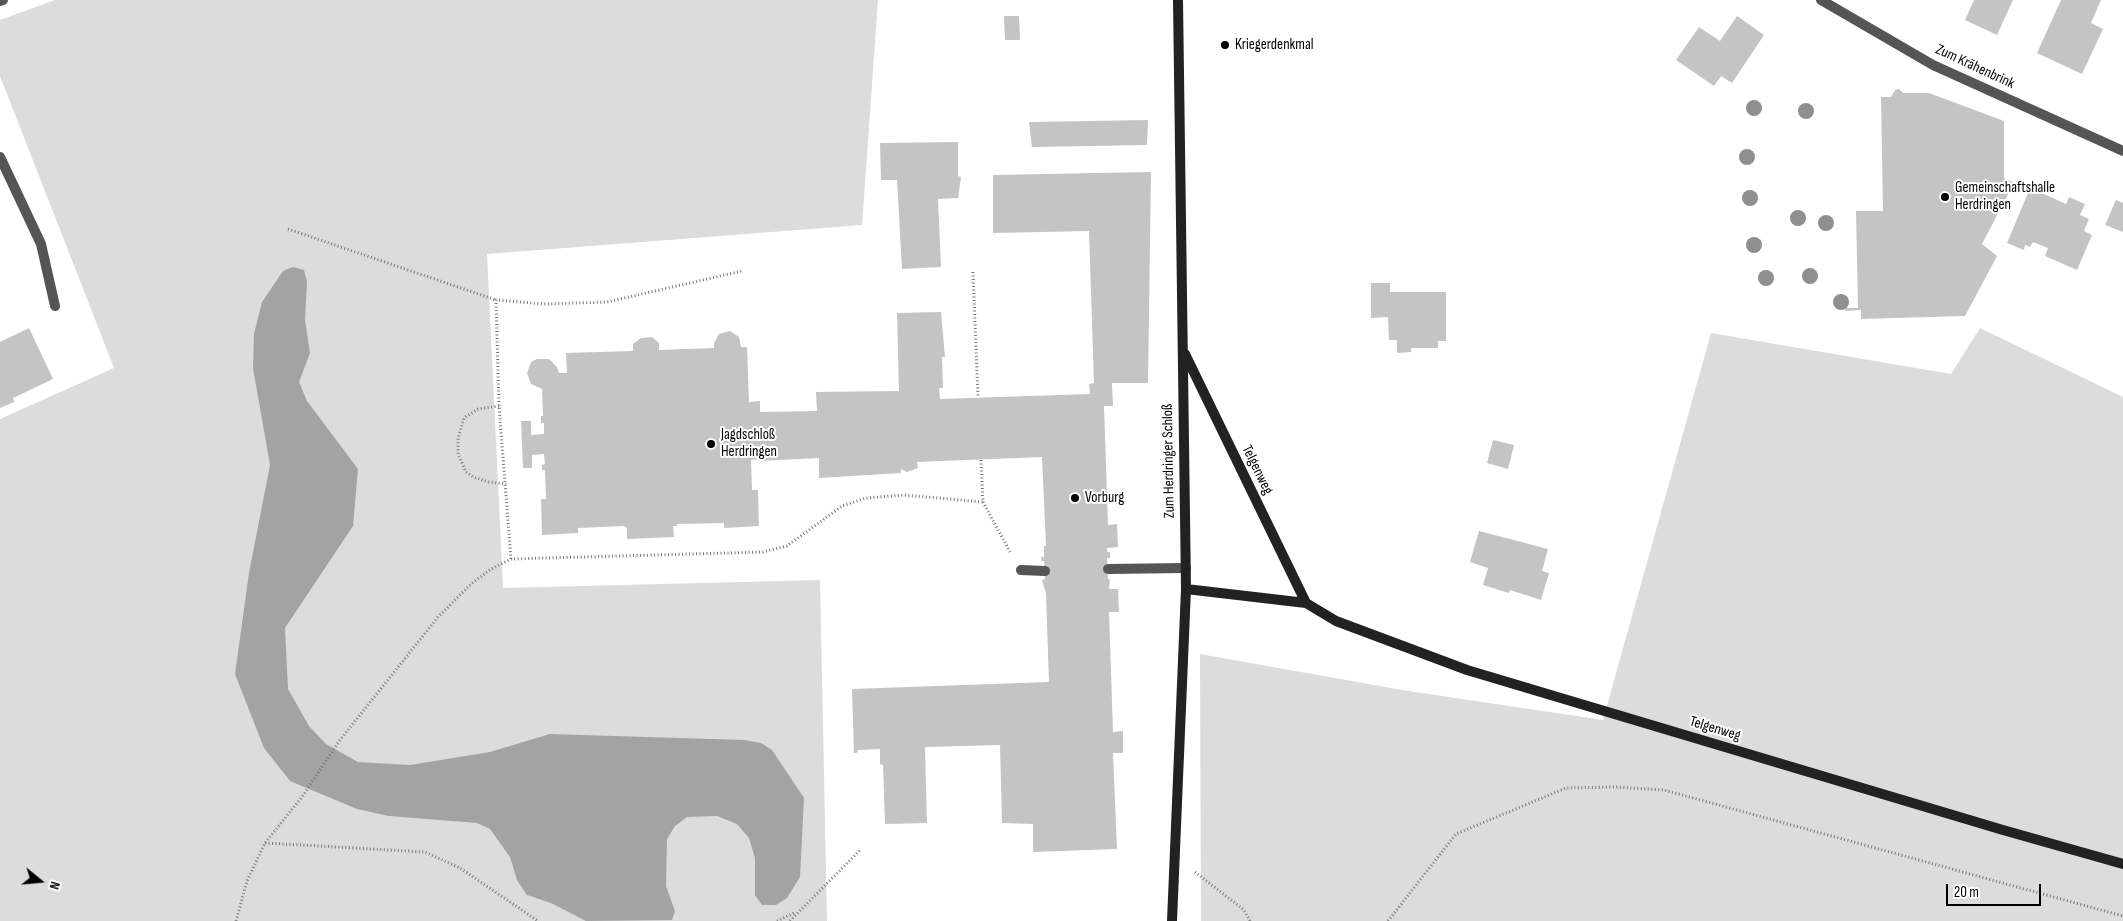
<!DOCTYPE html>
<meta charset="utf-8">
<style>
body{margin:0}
#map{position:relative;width:2123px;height:921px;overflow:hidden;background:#fff;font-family:"Sofia Sans Condensed",sans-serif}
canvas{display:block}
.north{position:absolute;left:15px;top:856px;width:50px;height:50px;-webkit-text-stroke:4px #fff;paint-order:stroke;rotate:107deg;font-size:14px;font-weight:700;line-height:20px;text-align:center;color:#000}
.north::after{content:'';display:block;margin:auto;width:18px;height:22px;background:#000;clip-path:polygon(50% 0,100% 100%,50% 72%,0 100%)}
.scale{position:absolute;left:1946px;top:884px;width:95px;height:22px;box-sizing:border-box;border:2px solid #000;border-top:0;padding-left:6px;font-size:15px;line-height:18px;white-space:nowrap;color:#000;-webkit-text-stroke:4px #fff;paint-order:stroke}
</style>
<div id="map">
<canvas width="2123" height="921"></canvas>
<div class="north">N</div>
<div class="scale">20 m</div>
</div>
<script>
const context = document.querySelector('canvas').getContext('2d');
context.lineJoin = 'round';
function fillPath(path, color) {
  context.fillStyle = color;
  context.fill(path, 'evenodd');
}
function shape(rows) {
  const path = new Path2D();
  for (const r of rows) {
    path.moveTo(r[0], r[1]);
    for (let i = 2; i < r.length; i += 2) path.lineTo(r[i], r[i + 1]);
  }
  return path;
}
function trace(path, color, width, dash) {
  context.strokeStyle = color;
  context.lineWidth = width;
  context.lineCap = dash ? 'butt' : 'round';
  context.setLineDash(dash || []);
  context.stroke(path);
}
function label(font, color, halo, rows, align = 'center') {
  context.font = font + ' "Sofia Sans Condensed",sans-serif';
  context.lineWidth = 4;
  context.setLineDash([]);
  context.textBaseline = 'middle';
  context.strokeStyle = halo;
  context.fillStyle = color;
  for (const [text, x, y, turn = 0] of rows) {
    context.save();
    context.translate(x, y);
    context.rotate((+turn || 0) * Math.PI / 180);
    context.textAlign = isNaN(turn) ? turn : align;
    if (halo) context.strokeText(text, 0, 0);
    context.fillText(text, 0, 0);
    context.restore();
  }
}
fillPath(shape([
 [55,0,878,0,862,225,487,254,503,588,820,580,827,921,0,921,0,419,114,368,0,76,0,20],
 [1980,328,2123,397,2123,921,1201,921,1200,654,1402,690,1603,720,1711,333,1951,374]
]), '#dcdcdc');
fillPath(shape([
 [293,267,304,270,307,282,305,320,310,353,299,382,307,401,358,469,353,526,285,628,288,689,309,726,326,744,358,762,410,765,490,752,550,734,744,740,761,743,772,750,804,798,800,877,787,898,776,905,762,905,755,895,755,858,749,838,737,824,717,816,687,817,675,826,667,839,666,886,675,911,672,920,586,921,551,903,527,895,517,880,510,857,490,829,477,823,389,816,357,809,290,781,264,748,235,674,249,573,270,465,253,368,254,334,262,302,283,271]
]), '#a3a3a3');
fillPath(shape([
 [1974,0,2013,0,1997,35,1965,20],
 [2061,0,2101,0,2091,23,2103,29,2082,74,2037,53],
 [1004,16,1019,16,1020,40,1005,40],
 [1737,16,1764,35,1732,83,1721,76,1714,86,1676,60,1699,27,1720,41],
 [1899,89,1903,93,1929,93,2004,121,2004,178,2014,183,1982,244,1997,256,1965,316,1861,319,1861,310,1845,311,1845,308,1858,308,1856,211,1883,211,1881,97,1891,97,1895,90],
 [1148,120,1147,145,1032,147,1029,122],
 [958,142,958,176,961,177,958,198,938,199,941,267,902,269,897,180,881,180,880,143],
 [1151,172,1148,383,1112,383,1113,406,1104,406,1108,525,1117,524,1118,547,1107,548,1107,552,1110,552,1110,558,1107,558,1108,579,1110,579,1109,589,1118,589,1119,612,1109,612,1113,732,1123,731,1123,753,1113,753,1117,849,1033,852,1033,824,1002,823,1000,745,925,747,927,823,885,824,883,765,880,764,880,749,858,750,857,753,854,753,852,689,1049,682,1046,594,1042,580,1045,579,1045,571,1044,561,1042,561,1041,557,1044,557,1044,546,1046,546,1042,457,917,462,918,468,907,472,901,469,901,473,819,478,819,458,759,461,759,459,751,460,752,490,758,490,759,526,724,528,724,523,677,524,677,526,673,526,674,537,627,539,627,528,624,526,578,528,578,533,542,535,541,499,546,499,545,470,542,470,542,465,545,464,544,454,532,455,532,468,523,468,521,421,531,421,531,435,544,434,544,423,541,423,541,416,543,416,542,389,531,384,527,373,531,362,537,359,549,359,557,367,559,373,567,373,566,353,633,351,633,344,641,338,652,337,659,343,659,350,714,348,714,343,719,334,730,331,739,337,741,347,747,347,749,402,760,401,760,412,817,411,816,392,899,391,897,313,941,312,945,357,942,357,943,388,939,388,940,399,1090,394,1089,384,1094,383,1089,231,993,233,993,175],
 [2033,181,2036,183,2033,189,2066,204,2069,197,2085,204,2080,215,2089,219,2084,231,2092,235,2077,270,2045,256,2048,248,2033,242,2030,247,2025,245,2024,250,2007,243],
 [2116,200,2123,203,2123,232,2105,225],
 [1371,283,1390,283,1390,292,1446,292,1446,341,1438,341,1438,348,1411,348,1411,352,1397,353,1397,340,1389,340,1388,317,1371,318],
 [29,328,53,379,13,398,14,402,0,408,0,342],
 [1493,440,1514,445,1508,469,1487,463],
 [1479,531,1548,549,1542,571,1549,573,1541,600,1510,590,1509,593,1483,585,1488,568,1470,562]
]), '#c4c4c4');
trace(shape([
 [288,229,496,300],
 [973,272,978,397],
 [499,406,478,409,464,418,458,438,458,454,466,472,473,477,489,482,506,484],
 [981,460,983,502,1010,552],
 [511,559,499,406,496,300,544,304,607,302,742,271],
 [265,843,425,852,460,868,538,921],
 [1195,872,1244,910,1250,921],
 [236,921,247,881,265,843,302,797,340,740,438,617,471,584,491,569,511,559,763,552,787,546,842,506,866,498,904,495,983,502],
 [777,921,794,913],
 [790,921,861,849],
 [1388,921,1456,834,1566,788,1615,787,1664,790,2123,916]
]), '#777', 3, [1, 2.5]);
trace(shape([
 [0,157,41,244,55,306],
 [1108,569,1186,568],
 [1021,570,1045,571]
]), '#555', 10);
trace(shape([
 [1821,0,1933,65,2123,151],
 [0,1,3,0]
]), '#555', 10);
trace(shape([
 [1185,354,1306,603],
 [1186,589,1306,603,1336,621,1467,670,2003,830,2123,864],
 [1172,921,1186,589,1178,0]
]), '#222', 10);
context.fillStyle = '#8f8f8f';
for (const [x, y] of [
 [1754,108],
 [1806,111],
 [1747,157],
 [1750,198],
 [1798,218],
 [1826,223],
 [1754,245],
 [1810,276],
 [1766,278],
 [1841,302]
]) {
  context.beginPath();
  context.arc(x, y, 8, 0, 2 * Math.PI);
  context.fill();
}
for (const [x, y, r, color] of [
 [1225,45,5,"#000"],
 [1945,197,5,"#000"],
 [711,444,5,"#000"],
 [1075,498,5,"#000"]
]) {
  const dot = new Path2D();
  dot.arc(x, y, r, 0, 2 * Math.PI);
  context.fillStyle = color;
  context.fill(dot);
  trace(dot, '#fff', 2);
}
label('15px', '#000', '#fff', [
 ["Kriegerdenkmal",1235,45],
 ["Gemeinschaftshalle",1955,188],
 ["Herdringen",1955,205],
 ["Jagdschloß",721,435],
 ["Herdringen",721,452],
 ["Vorburg",1085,498]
], 'left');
label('15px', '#000', '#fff', [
 ["Zum Krähenbrink",1975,67,25],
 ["Zum Herdringer Schloß",1169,461,-91],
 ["Telgenweg",1257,470,64],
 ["Telgenweg",1715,729,17]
]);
</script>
